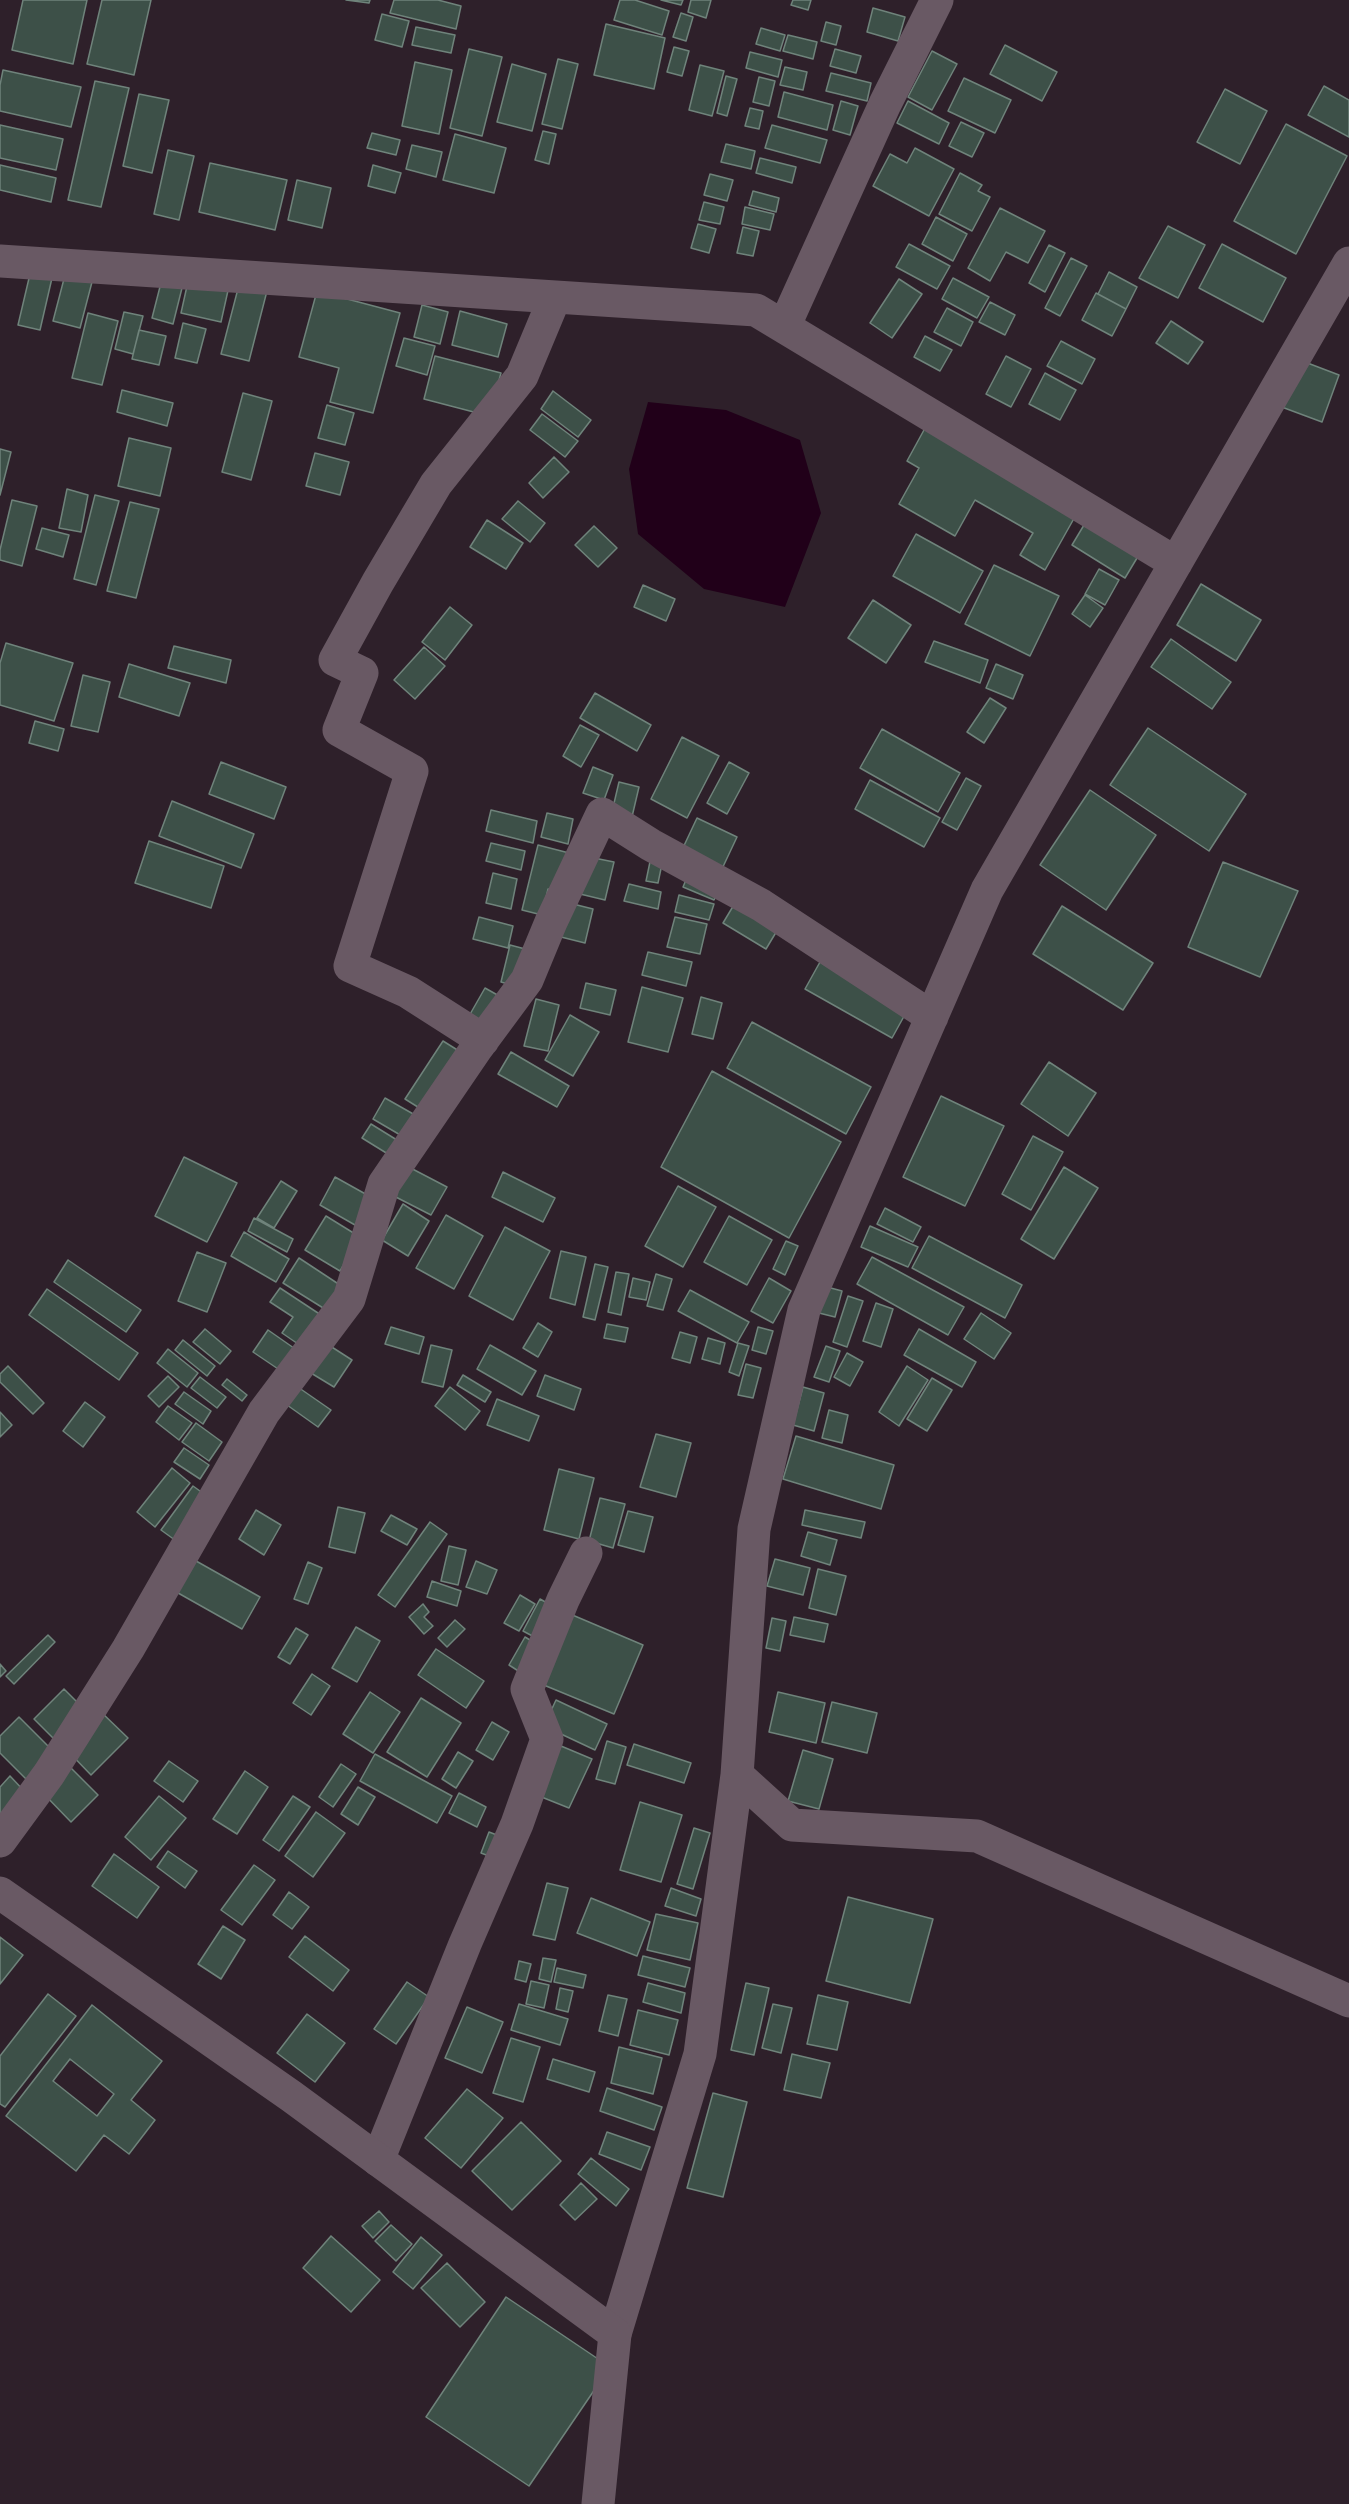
<!DOCTYPE html>
<style>
body{margin:0}
canvas{display:block;background:#2e202a}
</style>
<canvas width="1349" height="2504"></canvas>
<script>
const context = document.querySelector('canvas').getContext('2d');
context.lineJoin = 'round';
function fillPath(path, color) {
  context.fillStyle = color;
  context.fill(path, 'evenodd');
}
function shape(rows) {
  const path = new Path2D();
  for (const r of rows) {
    path.moveTo(r[0], r[1]);
    for (let i = 2; i < r.length; i += 2) path.lineTo(r[i], r[i + 1]);
  }
  return path;
}
function trace(path, color, width, dash) {
  context.strokeStyle = color;
  context.lineWidth = width;
  context.lineCap = dash ? 'butt' : 'round';
  context.setLineDash(dash || []);
  context.stroke(path);
}
fillPath(shape([
 [648,402,726,410,800,440,821,513,785,607,704,589,638,534,629,469]
]), '#210019');
const building = shape([
 [23,0,87,0,73,64,12,50,23,0],
 [102,0,151,0,134,75,87,64,102,0],
 [346,0,370,0,369,3,346,0],
 [394,0,438,0,461,6,456,29,390,13,394,0],
 [620,0,635,0,669,11,662,35,614,20,620,0],
 [661,0,683,0,681,5,661,0],
 [691,0,711,0,706,18,688,12,691,0],
 [793,0,811,0,808,10,791,5,793,0],
 [873,8,905,17,898,41,867,32,873,8],
 [681,13,693,17,686,41,673,37,681,13],
 [382,14,409,21,402,47,375,40,382,14],
 [826,22,841,26,836,45,821,41,826,22],
 [606,24,665,38,654,89,594,75,606,24],
 [416,27,455,35,451,53,412,45,416,27],
 [761,28,785,35,780,51,756,44,761,28],
 [788,35,817,42,813,59,783,51,788,35],
 [1005,45,1057,72,1042,101,990,74,1005,45],
 [674,47,689,51,682,76,667,72,674,47],
 [469,49,502,57,482,136,450,128,469,49],
 [835,49,861,56,856,73,830,66,835,49],
 [932,51,957,64,932,110,908,97,932,51],
 [750,52,782,60,778,77,746,68,750,52],
 [558,59,578,64,562,129,542,124,558,59],
 [415,62,452,70,439,134,402,126,415,62],
 [512,64,546,74,532,131,497,122,512,64],
 [700,65,724,71,712,116,689,110,700,65],
 [785,67,807,72,803,90,780,85,785,67],
 [3,70,81,87,71,127,0,111,0,85,3,70],
 [831,73,871,83,867,101,826,91,831,73],
 [726,76,737,79,727,116,717,113,726,76],
 [759,77,775,81,769,106,753,102,759,77],
 [964,78,1011,100,995,133,948,111,964,78],
 [95,81,129,88,101,207,68,200,95,81],
 [1324,86,1349,100,1349,137,1308,115,1324,86],
 [1225,89,1267,111,1240,164,1197,142,1225,89],
 [784,92,833,105,827,130,778,117,784,92],
 [139,94,169,100,152,173,123,166,139,94],
 [841,101,858,106,850,135,833,130,841,101],
 [908,101,949,123,939,144,897,123,908,101],
 [750,108,763,111,759,129,745,126,750,108],
 [961,122,984,133,972,157,949,146,961,122],
 [1286,124,1347,156,1296,254,1234,221,1286,124],
 [0,125,63,139,56,170,0,158,0,125],
 [772,125,827,140,820,163,765,148,772,125],
 [543,131,556,134,549,164,535,160,543,131],
 [372,133,400,140,396,155,367,148,372,133],
 [455,134,506,148,494,193,443,180,455,134],
 [726,144,755,151,751,169,721,162,726,144],
 [412,145,442,152,436,177,406,169,412,145],
 [915,148,954,169,929,216,873,186,890,154,907,163,915,148],
 [168,150,194,156,179,220,154,214,168,150],
 [760,158,796,167,792,183,756,173,760,158],
 [210,163,287,180,275,230,199,212,210,163],
 [0,165,56,178,51,202,0,190,0,165],
 [373,165,401,173,395,193,368,186,373,165],
 [960,173,982,185,978,191,990,197,972,231,939,214,960,173],
 [710,174,733,180,727,201,704,195,710,174],
 [297,180,331,188,322,228,288,220,297,180],
 [753,191,779,198,776,212,749,205,753,191],
 [704,202,724,207,720,224,699,220,704,202],
 [745,207,774,214,770,230,742,224,745,207],
 [1000,208,1045,231,1028,263,1006,252,990,281,968,268,1000,208],
 [936,217,967,234,953,261,922,244,936,217],
 [698,224,716,229,709,253,691,248,698,224],
 [1168,226,1205,245,1178,298,1139,278,1168,226],
 [743,227,759,231,753,256,737,253,743,227],
 [909,244,950,266,937,289,896,267,909,244],
 [1222,244,1286,278,1263,322,1199,288,1222,244],
 [1049,245,1065,253,1045,292,1029,283,1049,245],
 [1071,258,1087,266,1060,316,1045,308,1071,258],
 [1109,272,1137,287,1126,309,1098,294,1109,272],
 [30,274,52,278,40,330,18,325,30,274],
 [65,275,92,282,80,328,53,321,65,275],
 [163,275,184,280,173,324,152,318,163,275],
 [189,277,229,286,221,322,181,313,189,277],
 [953,278,989,297,977,318,942,299,953,278],
 [899,279,922,294,892,338,870,323,899,279],
 [240,281,268,287,249,361,221,354,240,281],
 [317,291,400,313,373,413,330,402,339,368,299,357,317,291],
 [1096,293,1126,309,1112,336,1082,320,1096,293],
 [990,302,1015,315,1005,335,979,322,990,302],
 [422,305,448,312,440,344,414,337,422,305],
 [947,308,973,322,961,346,934,332,947,308],
 [460,311,507,324,498,357,452,345,460,311],
 [124,312,143,316,133,354,115,349,124,312],
 [88,313,118,321,102,385,72,378,88,313],
 [1171,321,1203,342,1188,364,1156,343,1171,321],
 [183,323,206,329,197,363,175,358,183,323],
 [139,330,166,336,159,365,132,359,139,330],
 [925,336,952,350,940,371,914,357,925,336],
 [404,338,435,346,427,375,396,366,404,338],
 [1061,341,1095,359,1082,384,1047,366,1061,341],
 [435,356,501,373,489,416,424,399,435,356],
 [1006,356,1031,369,1011,407,986,394,1006,356],
 [1297,359,1339,375,1322,422,1279,406,1297,359],
 [1045,373,1076,390,1060,420,1029,404,1045,373],
 [122,390,173,403,167,426,117,412,122,390],
 [553,391,591,420,578,437,541,409,553,391],
 [243,393,272,401,251,480,222,472,243,393],
 [327,405,354,413,345,445,318,438,327,405],
 [542,414,578,441,565,457,530,430,542,414],
 [930,419,1081,506,1045,570,1020,555,1033,533,975,500,955,536,899,504,919,468,907,461,930,419],
 [129,438,171,448,160,496,118,486,129,438],
 [0,449,11,452,0,495,0,449],
 [315,453,349,462,340,495,306,486,315,453],
 [554,457,569,472,543,498,529,483,554,457],
 [67,489,88,495,81,532,59,528,67,489],
 [95,495,119,501,96,585,74,579,95,495],
 [12,500,37,506,22,566,0,560,0,550,12,500],
 [518,501,545,523,530,542,502,519,518,501],
 [130,502,159,509,136,598,107,591,130,502],
 [1090,515,1143,548,1125,578,1072,545,1090,515],
 [487,520,523,543,506,569,470,547,487,520],
 [594,526,617,548,598,567,575,545,594,526],
 [42,528,69,535,63,557,36,549,42,528],
 [916,534,983,571,960,613,893,576,916,534],
 [994,565,1059,596,1030,656,965,624,994,565],
 [1099,569,1119,580,1105,605,1085,594,1099,569],
 [1201,584,1261,620,1236,661,1177,625,1201,584],
 [643,585,675,599,666,621,634,607,643,585],
 [1085,595,1103,608,1090,627,1072,614,1085,595],
 [873,600,911,625,886,663,848,638,873,600],
 [450,607,472,625,445,660,422,642,450,607],
 [1171,639,1231,682,1212,709,1151,667,1171,639],
 [934,641,988,660,980,683,925,662,934,641],
 [6,643,73,663,54,721,0,705,0,663,6,643],
 [174,646,231,660,226,683,168,668,174,646],
 [424,647,445,666,415,699,394,680,424,647],
 [129,664,190,683,179,716,119,697,129,664],
 [996,664,1023,675,1013,699,986,688,996,664],
 [83,675,110,682,98,732,71,726,83,675],
 [595,693,651,725,637,751,580,718,595,693],
 [990,698,1006,708,984,743,967,732,990,698],
 [35,721,64,729,58,751,29,743,35,721],
 [580,725,599,735,581,767,563,756,580,725],
 [1148,728,1246,794,1209,851,1110,785,1148,728],
 [882,729,960,773,938,812,860,768,882,729],
 [682,737,719,756,687,818,651,799,682,737],
 [221,762,286,787,274,819,209,794,221,762],
 [729,762,749,773,727,814,707,803,729,762],
 [593,767,613,775,604,800,583,793,593,767],
 [966,778,981,786,957,830,942,822,966,778],
 [870,780,940,818,924,847,855,809,870,780],
 [619,782,639,787,631,821,611,816,619,782],
 [1090,790,1156,835,1106,910,1040,865,1090,790],
 [172,801,254,834,241,868,159,836,172,801],
 [491,810,537,821,533,843,486,831,491,810],
 [547,813,573,819,568,844,541,837,547,813],
 [697,818,737,837,721,871,681,852,697,818],
 [149,841,224,866,211,908,135,883,149,841],
 [491,843,525,851,521,870,486,861,491,843],
 [538,845,573,854,563,893,548,889,542,915,522,910,538,845],
 [589,857,614,862,605,900,580,894,589,857],
 [651,857,663,859,658,883,646,881,651,857],
 [1223,862,1298,891,1260,977,1188,947,1223,862],
 [493,873,517,879,511,909,486,903,493,873],
 [688,875,720,888,714,900,683,887,688,875],
 [629,884,661,892,658,909,624,901,629,884],
 [679,895,714,904,709,920,675,912,679,895],
 [561,901,593,909,585,943,553,935,561,901],
 [735,903,778,929,766,949,723,923,735,903],
 [1062,906,1153,963,1123,1010,1033,954,1062,906],
 [479,917,513,926,508,948,473,939,479,917],
 [675,917,707,924,700,954,667,947,675,917],
 [510,945,529,950,519,987,501,982,510,945],
 [648,952,692,962,686,986,642,975,648,952],
 [825,953,913,1000,892,1038,805,989,825,953],
 [586,983,616,990,610,1015,580,1008,586,983],
 [642,987,683,998,668,1052,628,1042,642,987],
 [485,988,501,997,485,1026,469,1016,485,988],
 [701,997,722,1003,713,1039,692,1034,701,997],
 [536,999,559,1005,548,1051,524,1046,536,999],
 [570,1015,599,1032,573,1076,545,1060,570,1015],
 [752,1022,871,1087,846,1134,727,1068,752,1022],
 [443,1041,467,1056,429,1114,405,1099,443,1041],
 [511,1052,569,1086,557,1107,498,1074,511,1052],
 [1049,1062,1096,1093,1068,1136,1021,1104,1049,1062],
 [712,1071,841,1142,789,1238,661,1167,712,1071],
 [941,1096,1004,1126,965,1206,903,1177,941,1096],
 [385,1098,415,1115,402,1136,373,1119,385,1098],
 [371,1124,405,1145,396,1159,362,1138,371,1124],
 [1033,1136,1063,1152,1031,1210,1002,1194,1033,1136],
 [184,1157,237,1183,207,1242,155,1216,184,1157],
 [401,1163,447,1187,431,1215,386,1192,401,1163],
 [1064,1167,1098,1188,1054,1259,1021,1239,1064,1167],
 [503,1172,555,1198,543,1222,492,1197,503,1172],
 [335,1177,378,1201,362,1229,320,1205,335,1177],
 [281,1181,297,1191,274,1228,257,1218,281,1181],
 [678,1186,716,1207,683,1267,645,1246,678,1186],
 [403,1204,429,1221,408,1256,382,1240,403,1204],
 [885,1208,921,1227,913,1242,877,1224,885,1208],
 [446,1215,483,1236,454,1289,416,1268,446,1215],
 [326,1216,360,1237,340,1271,305,1250,326,1216],
 [729,1216,772,1240,747,1285,704,1262,729,1216],
 [254,1218,293,1239,287,1252,248,1231,254,1218],
 [870,1226,918,1247,908,1267,861,1247,870,1226],
 [505,1227,550,1251,513,1320,469,1296,505,1227],
 [244,1232,289,1259,276,1282,231,1256,244,1232],
 [929,1236,1022,1285,1005,1318,912,1268,929,1236],
 [786,1241,798,1246,785,1275,773,1269,786,1241],
 [561,1251,586,1257,575,1305,550,1298,561,1251],
 [197,1252,226,1263,207,1312,178,1301,197,1252],
 [872,1257,964,1307,948,1335,857,1284,872,1257],
 [299,1258,343,1287,328,1311,283,1283,299,1258],
 [68,1260,141,1310,126,1332,54,1282,68,1260],
 [595,1264,608,1267,595,1320,583,1317,595,1264],
 [616,1272,629,1274,621,1315,608,1312,616,1272],
 [656,1274,672,1279,663,1310,647,1306,656,1274],
 [633,1278,650,1282,646,1300,629,1297,633,1278],
 [769,1278,791,1291,773,1323,751,1311,769,1278],
 [827,1287,842,1291,835,1317,819,1313,827,1287],
 [280,1288,321,1315,301,1346,282,1333,293,1317,270,1302,280,1288],
 [47,1289,138,1353,119,1380,29,1315,47,1289],
 [690,1290,749,1322,737,1343,678,1311,690,1290],
 [848,1296,863,1301,847,1347,833,1342,848,1296],
 [876,1303,893,1309,881,1347,863,1341,876,1303],
 [981,1313,1011,1333,994,1359,964,1339,981,1313],
 [538,1323,552,1332,538,1357,523,1348,538,1323],
 [607,1324,628,1328,625,1342,604,1338,607,1324],
 [391,1327,424,1337,419,1354,385,1344,391,1327],
 [758,1327,773,1331,766,1354,752,1350,758,1327],
 [205,1329,231,1351,220,1364,193,1342,205,1329],
 [919,1329,976,1362,962,1387,904,1355,919,1329],
 [268,1330,301,1353,287,1375,253,1352,268,1330],
 [680,1332,697,1337,690,1363,672,1358,680,1332],
 [708,1338,725,1343,720,1364,702,1359,708,1338],
 [183,1340,215,1366,207,1376,175,1350,183,1340],
 [324,1342,352,1360,334,1387,306,1370,324,1342],
 [738,1343,749,1346,739,1376,729,1372,738,1343],
 [431,1345,452,1350,443,1387,422,1382,431,1345],
 [490,1345,536,1371,522,1395,477,1369,490,1345],
 [826,1346,840,1351,829,1382,814,1377,826,1346],
 [168,1349,198,1373,187,1387,157,1363,168,1349],
 [847,1353,863,1362,850,1386,834,1377,847,1353],
 [746,1364,761,1368,753,1398,738,1395,746,1364],
 [8,1366,44,1403,33,1414,0,1382,0,1374,8,1366],
 [907,1366,928,1380,899,1426,879,1412,907,1366],
 [463,1375,491,1392,485,1402,457,1385,463,1375],
 [545,1375,581,1389,574,1410,537,1396,545,1375],
 [168,1376,179,1387,159,1407,148,1396,168,1376],
 [200,1377,226,1397,217,1408,191,1388,200,1377],
 [932,1378,952,1390,927,1431,907,1419,932,1378],
 [227,1379,247,1395,242,1401,222,1385,227,1379],
 [292,1383,331,1410,318,1427,280,1400,292,1383],
 [450,1387,480,1411,465,1430,435,1406,450,1387],
 [803,1387,824,1393,814,1431,793,1425,803,1387],
 [184,1392,211,1411,203,1424,175,1404,184,1392],
 [497,1399,539,1416,529,1441,487,1425,497,1399],
 [85,1402,105,1417,83,1447,63,1431,85,1402],
 [168,1406,192,1423,179,1440,156,1422,168,1406],
 [829,1410,848,1415,842,1443,822,1438,829,1410],
 [0,1412,12,1425,0,1437,0,1412],
 [196,1423,222,1442,209,1461,182,1442,196,1423],
 [656,1434,691,1443,676,1497,640,1487,656,1434],
 [796,1436,894,1465,881,1509,783,1479,796,1436],
 [184,1448,209,1465,200,1479,174,1462,184,1448],
 [172,1468,190,1483,155,1527,137,1512,172,1468],
 [559,1469,594,1478,579,1539,544,1530,559,1469],
 [193,1486,211,1499,179,1543,161,1530,193,1486],
 [600,1498,625,1504,613,1548,589,1541,600,1498],
 [338,1507,365,1513,355,1553,329,1547,338,1507],
 [256,1510,281,1525,264,1555,239,1539,256,1510],
 [805,1510,865,1522,861,1538,802,1525,805,1510],
 [628,1511,653,1517,644,1552,618,1545,628,1511],
 [391,1515,417,1529,407,1545,381,1531,391,1515],
 [430,1522,447,1534,395,1607,378,1595,430,1522],
 [808,1532,837,1540,830,1565,801,1556,808,1532],
 [449,1546,466,1550,458,1585,441,1581,449,1546],
 [189,1557,260,1597,242,1629,171,1589,189,1557],
 [775,1559,810,1568,803,1595,767,1586,775,1559],
 [476,1561,497,1570,487,1594,466,1587,476,1561],
 [308,1562,322,1568,308,1604,294,1599,308,1562],
 [818,1569,846,1576,836,1615,809,1608,818,1569],
 [432,1581,461,1591,457,1606,427,1597,432,1581],
 [520,1595,535,1604,519,1631,504,1623,520,1595],
 [540,1599,556,1608,540,1640,523,1631,540,1599],
 [423,1604,429,1612,424,1617,433,1626,424,1634,409,1617,423,1604],
 [563,1611,643,1645,614,1714,534,1681,563,1611],
 [794,1617,828,1624,824,1642,790,1635,794,1617],
 [772,1618,786,1621,780,1651,766,1648,772,1618],
 [455,1620,465,1629,447,1647,438,1638,455,1620],
 [356,1627,380,1641,357,1682,332,1668,356,1627],
 [296,1628,308,1635,290,1664,278,1657,296,1628],
 [48,1635,55,1642,14,1684,6,1676,48,1635],
 [525,1637,540,1646,523,1674,509,1665,525,1637],
 [436,1649,484,1681,466,1708,418,1675,436,1649],
 [0,1664,6,1671,0,1677,0,1664],
 [312,1674,330,1686,311,1715,293,1703,312,1674],
 [64,1689,88,1713,58,1743,34,1719,64,1689],
 [370,1692,400,1712,373,1753,343,1734,370,1692],
 [778,1692,825,1703,816,1743,769,1732,778,1692],
 [421,1698,461,1723,427,1777,387,1752,421,1698],
 [556,1700,607,1724,595,1750,544,1726,556,1700],
 [832,1702,877,1713,867,1753,822,1742,832,1702],
 [100,1711,128,1738,91,1775,64,1747,100,1711],
 [19,1717,57,1755,30,1783,0,1753,0,1736,19,1717],
 [492,1722,509,1732,493,1760,476,1750,492,1722],
 [607,1741,626,1747,615,1784,596,1779,607,1741],
 [634,1744,691,1763,684,1783,627,1765,634,1744],
 [561,1746,592,1759,569,1808,539,1796,561,1746],
 [803,1750,833,1759,819,1809,788,1801,803,1750],
 [458,1752,473,1761,456,1788,442,1779,458,1752],
 [375,1754,452,1796,437,1823,360,1781,375,1754],
 [169,1761,198,1781,183,1802,154,1781,169,1761],
 [341,1764,356,1774,333,1807,319,1797,341,1764],
 [69,1766,98,1795,71,1822,42,1792,69,1766],
 [245,1771,268,1787,237,1834,213,1819,245,1771],
 [10,1776,26,1793,0,1819,0,1787,10,1776],
 [358,1787,375,1797,358,1825,341,1814,358,1787],
 [459,1793,486,1807,477,1827,449,1813,459,1793],
 [159,1796,186,1818,151,1860,125,1837,159,1796],
 [293,1796,310,1807,279,1851,263,1840,293,1796],
 [640,1802,682,1815,661,1882,620,1870,640,1802],
 [316,1812,345,1833,313,1877,285,1856,316,1812],
 [694,1828,710,1833,693,1889,677,1884,694,1828],
 [489,1832,510,1840,502,1861,481,1853,489,1832],
 [168,1851,197,1871,185,1888,157,1867,168,1851],
 [114,1854,159,1887,137,1918,92,1886,114,1854],
 [254,1865,275,1880,242,1925,221,1910,254,1865],
 [547,1883,568,1888,555,1940,533,1935,547,1883],
 [671,1888,701,1899,696,1916,665,1906,671,1888],
 [289,1892,309,1907,292,1929,273,1915,289,1892],
 [848,1897,933,1919,910,2003,826,1981,848,1897],
 [591,1898,650,1922,637,1956,577,1933,591,1898],
 [656,1914,698,1923,690,1960,647,1950,656,1914],
 [223,1926,245,1940,221,1979,198,1964,223,1926],
 [305,1936,349,1970,333,1991,289,1957,305,1936],
 [0,1937,23,1955,0,1984,0,1937],
 [643,1956,690,1968,685,1987,638,1975,643,1956],
 [543,1958,556,1960,551,1982,539,1979,543,1958],
 [519,1961,531,1964,526,1982,515,1979,519,1961],
 [557,1968,586,1975,583,1988,554,1982,557,1968],
 [531,1981,549,1985,544,2008,526,2004,531,1981],
 [407,1982,429,1997,396,2044,374,2029,407,1982],
 [648,1983,685,1993,681,2013,643,2002,648,1983],
 [746,1983,769,1988,754,2055,731,2050,746,1983],
 [560,1988,573,1991,568,2012,556,2009,560,1988],
 [48,1994,76,2016,5,2107,0,2104,0,2056,48,1994],
 [608,1995,627,1999,618,2036,599,2031,608,1995],
 [818,1995,848,2002,837,2050,807,2044,818,1995],
 [519,2004,568,2019,560,2045,511,2030,519,2004],
 [773,2004,792,2008,781,2053,762,2048,773,2004],
 [92,2005,162,2061,131,2100,155,2120,129,2154,104,2135,76,2171,6,2116,92,2005],
 [70,2059,114,2094,97,2116,53,2081,70,2059],
 [467,2007,503,2022,482,2073,445,2058,467,2007],
 [638,2010,678,2020,669,2055,630,2045,638,2010],
 [307,2014,345,2043,315,2082,277,2053,307,2014],
 [511,2038,540,2047,523,2102,493,2093,511,2038],
 [619,2047,662,2058,653,2094,611,2083,619,2047],
 [792,2054,830,2063,821,2098,784,2090,792,2054],
 [553,2059,595,2072,589,2092,547,2079,553,2059],
 [607,2088,662,2107,654,2130,600,2111,607,2088],
 [467,2089,503,2118,461,2168,425,2138,467,2089],
 [713,2093,747,2102,723,2197,687,2188,713,2093],
 [521,2122,561,2161,512,2210,472,2171,521,2122],
 [607,2132,650,2147,641,2170,599,2154,607,2132],
 [591,2158,629,2189,616,2206,578,2174,591,2158],
 [581,2183,597,2199,575,2220,560,2205,581,2183],
 [379,2211,389,2222,373,2238,362,2226,379,2211],
 [391,2225,412,2244,396,2261,375,2241,391,2225],
 [331,2236,380,2280,351,2312,303,2268,331,2236],
 [421,2237,442,2255,413,2289,393,2272,421,2237],
 [447,2263,485,2302,460,2327,421,2288,447,2263],
 [506,2297,610,2367,529,2486,426,2417,506,2297]
]);
fillPath(building, '#3d5048');
trace(building, '#6f837b', 1.5);
trace(shape([
 [0,261,756,310,1176,563],
 [784,327,885,104,937,0],
 [483,1040,408,992,350,966,412,771,339,730,362,673,335,660,378,582,436,484,522,376,555,297],
 [737,1775,792,1825,977,1836,1349,2001],
 [0,1841,49,1774,128,1649,264,1412,349,1299,384,1184,476,1049,527,980,551,922,602,814,651,845,761,905,932,1017],
 [378,2160,465,1944,517,1824,547,1739,527,1689,563,1600,586,1553],
 [615,2334,700,2054,737,1775,754,1529,804,1310,987,890,1349,263]
]), '#695964', 33);
trace(shape([
 [0,1893,291,2096,615,2334,598,2504]
]), '#695964', 33);
</script>
